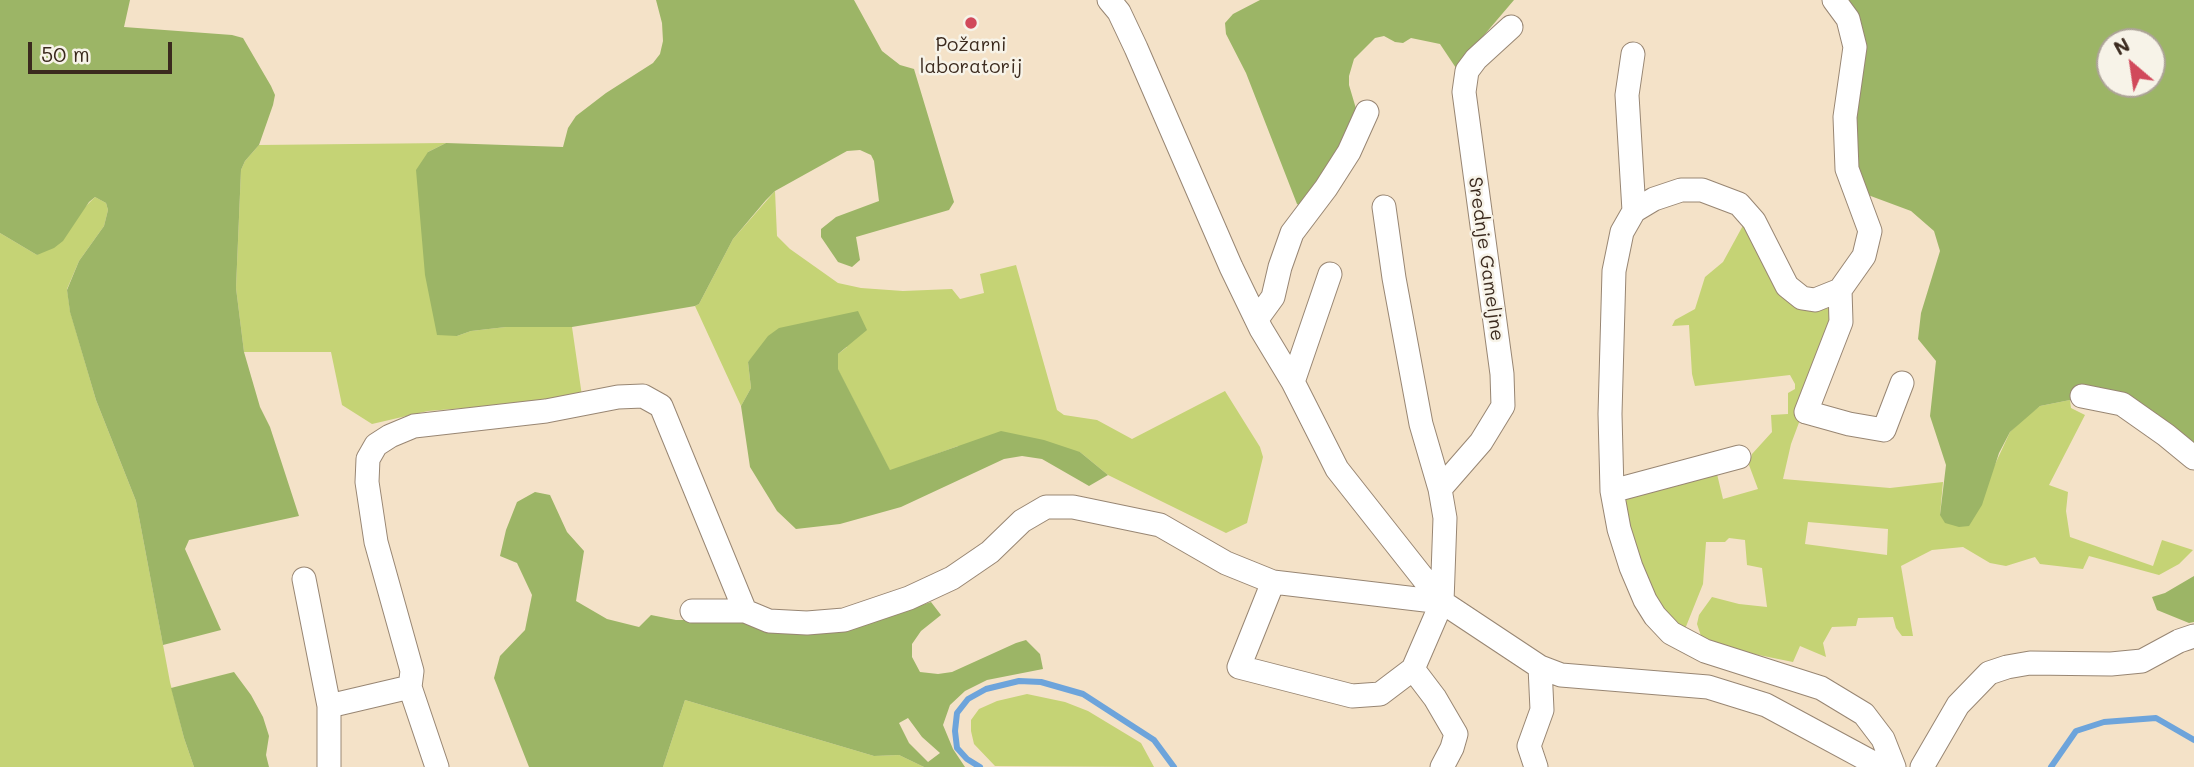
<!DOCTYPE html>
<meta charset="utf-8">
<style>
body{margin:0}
#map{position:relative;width:2194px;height:767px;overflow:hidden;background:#f4e2c8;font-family:Mali,sans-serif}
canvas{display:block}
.north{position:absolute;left:2096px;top:28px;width:70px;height:70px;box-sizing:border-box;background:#f7f3e8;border:2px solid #aca397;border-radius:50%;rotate:331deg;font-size:19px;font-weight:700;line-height:28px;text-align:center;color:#3b2a1e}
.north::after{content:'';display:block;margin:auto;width:24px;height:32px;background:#d1495b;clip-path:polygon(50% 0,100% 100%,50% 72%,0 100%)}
.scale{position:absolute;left:28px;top:42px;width:144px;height:32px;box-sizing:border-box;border:4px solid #3b2a1e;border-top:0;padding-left:9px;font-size:21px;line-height:24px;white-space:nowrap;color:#3b2a1e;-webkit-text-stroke:5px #f7f3e8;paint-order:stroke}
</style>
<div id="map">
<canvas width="2194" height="767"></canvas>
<div class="north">N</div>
<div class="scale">50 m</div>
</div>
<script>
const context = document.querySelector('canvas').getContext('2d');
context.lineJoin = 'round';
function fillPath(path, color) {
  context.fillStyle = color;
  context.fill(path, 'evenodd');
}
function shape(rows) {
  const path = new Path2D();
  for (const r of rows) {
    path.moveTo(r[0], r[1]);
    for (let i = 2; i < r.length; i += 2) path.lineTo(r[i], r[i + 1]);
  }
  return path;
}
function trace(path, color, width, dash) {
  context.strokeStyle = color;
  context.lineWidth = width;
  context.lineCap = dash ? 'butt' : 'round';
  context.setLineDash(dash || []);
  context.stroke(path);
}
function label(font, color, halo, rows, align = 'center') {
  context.font = font + ' Mali,sans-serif';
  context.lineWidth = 5;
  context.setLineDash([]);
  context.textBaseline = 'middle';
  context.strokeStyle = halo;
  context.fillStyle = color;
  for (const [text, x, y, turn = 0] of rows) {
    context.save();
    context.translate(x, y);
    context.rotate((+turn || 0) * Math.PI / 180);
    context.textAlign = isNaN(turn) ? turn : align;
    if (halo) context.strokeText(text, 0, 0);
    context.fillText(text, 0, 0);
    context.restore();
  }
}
fillPath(shape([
 [446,143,428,152,457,336,471,331,506,327,572,327,582,396,539,402,428,411,372,424,342,405,331,352,244,352,236,288,241,170,245,161,259,145],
 [775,191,777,236,790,249,838,283,861,288,903,291,952,289,960,299,984,293,980,274,1016,265,1057,410,1064,415,1097,420,1132,439,1225,391,1260,447,1263,457,1247,523,1226,533,1108,475,1080,452,958,446,890,471,838,370,838,354,847,347,753,357,748,362,751,388,741,406,695,306,699,304,733,239],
 [95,197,106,203,108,210,104,226,79,261,67,289,70,311,96,400,136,501,170,682,184,738,194,767,0,767,0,233,37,255],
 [1746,220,1818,311,1832,307,1838,318,1791,444,1783,479,1890,488,1943,482,1940,515,1991,473,2010,432,2024,418,2040,406,2070,400,2071,408,2085,415,2049,485,2068,492,2066,511,2070,537,2153,566,2162,540,2193,550,2179,564,2159,575,2089,556,2083,569,2040,564,2035,557,2006,566,1990,563,1963,547,1932,550,1901,566,1913,636,1902,636,1896,628,1893,617,1858,618,1856,626,1832,627,1823,643,1826,657,1800,646,1793,662,1734,650,1701,636,1697,624,1699,615,1712,597,1739,604,1767,607,1762,568,1747,565,1745,540,1729,538,1725,542,1706,542,1703,584,1685,629,1660,608,1642,571,1622,495,1717,474,1723,499,1758,489,1749,465,1752,454,1772,432,1771,415,1788,414,1788,393,1795,389,1795,384,1790,375,1695,386,1692,374,1689,325,1672,326,1675,320,1695,309,1705,277,1723,262],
 [1808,522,1888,529,1887,555,1805,544],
 [1027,694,1065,702,1088,711,1141,743,1154,767,995,766,974,744,971,731,971,720,979,709,997,701],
 [685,700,874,756,899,755,924,767,663,767]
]), '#c5d375');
fillPath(shape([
 [0,0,130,0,124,27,232,35,243,38,271,86,275,95,273,105,259,145,245,161,241,170,236,288,244,352,260,407,270,427,299,516,189,540,185,549,221,630,163,645,136,501,96,400,70,312,67,290,79,261,104,226,108,210,106,203,95,197,89,202,63,241,54,248,37,255,0,233],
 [656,0,854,0,882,51,900,65,914,69,954,202,949,210,856,237,860,260,852,267,838,262,821,237,821,229,836,217,879,201,874,161,871,155,860,150,847,151,775,191,766,200,733,239,699,304,695,306,572,327,506,327,471,331,457,336,437,335,425,275,416,170,428,152,446,143,563,147,568,128,576,116,606,93,653,63,660,54,663,41,662,23],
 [1260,0,1514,0,1456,68,1440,44,1411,38,1403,43,1395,42,1384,36,1375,38,1354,59,1349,76,1349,85,1357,112,1329,171,1302,207,1297,204,1246,73,1226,34,1225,23,1233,14],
 [1843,0,2194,0,2194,448,2102,404,2070,400,2040,406,2010,432,1999,453,1982,505,1969,526,1959,527,1945,523,1940,515,1946,465,1930,416,1936,361,1918,339,1921,313,1940,251,1934,231,1911,211,1868,195,1857,168],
 [2110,42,2152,42,2152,84,2110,84],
 [858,311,867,330,838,354,838,369,890,470,1001,431,1044,440,1080,452,1108,475,1089,486,1042,459,1022,456,1004,459,901,507,840,524,796,529,777,511,750,467,741,406,751,388,748,362,768,336,779,328],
 [535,492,550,495,567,532,584,551,576,601,607,619,639,627,651,615,676,620,876,620,931,602,941,615,921,631,912,644,912,657,920,672,938,674,952,672,1016,643,1026,640,1040,654,1043,669,987,680,965,691,950,705,943,725,953,749,965,767,924,767,899,755,874,756,685,700,663,767,529,767,494,678,500,656,525,630,532,595,517,563,500,556,506,530,517,502],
 [908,718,922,737,940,753,928,762,909,743,899,723],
 [2194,576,2194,622,2189,623,2157,610,2152,597,2165,593],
 [234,672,251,695,263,717,269,736,266,755,269,767,194,767,184,738,171,688]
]), '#9cb566');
trace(shape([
 [980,767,967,759,957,748,955,731,957,713,968,699,986,689,1019,681,1041,682,1083,694,1154,740,1174,767],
 [2051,767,2076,731,2104,722,2156,718,2194,740]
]), '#6da4db', 6);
const street = shape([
 [1109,0,1119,12,1136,48,1231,267,1261,329,1293,382,1337,469,1442,602,1540,667,1561,675,1708,687,1766,705,1881,767],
 [1834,0,1848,19,1855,47,1845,117,1847,169,1870,231,1864,256,1840,290,1815,300,1802,298,1787,286,1754,221,1739,204,1702,190,1681,190,1654,199,1634,211,1622,232,1614,271,1610,414,1612,491,1619,529,1631,567,1645,600,1655,616,1671,633,1705,651,1821,688,1864,714,1883,739,1894,767],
 [1633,54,1627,95,1634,211],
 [1840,290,1841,322,1806,412,1849,424,1884,430,1902,383],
 [1257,319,1273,297,1280,267,1292,233,1326,188,1349,152,1367,112],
 [1293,382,1330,274],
 [2082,396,2122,404,2166,435,2194,458],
 [1440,489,1481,442,1503,406,1502,374,1464,92,1467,71,1476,59,1511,27],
 [1612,491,1739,457],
 [304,579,329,706],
 [1273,582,1239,667,1352,696,1380,694,1413,669,1442,602,1445,518,1440,489,1421,424,1394,278,1384,207],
 [692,611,745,611,769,621,807,623,844,620,909,598,952,578,990,552,1022,521,1046,507,1073,507,1160,525,1226,563,1273,582,1442,602],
 [1413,669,1435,698,1456,734,1452,748,1442,767],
 [329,767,329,706,410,687],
 [437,767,410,687,412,671,376,542,367,482,368,459,376,445,390,436,414,426,546,411,618,397,643,396,661,406,745,611],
 [1536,767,1529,746,1542,710,1540,667],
 [1922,767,1958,705,1989,673,2007,667,2030,663,2111,664,2142,661,2179,641,2194,636]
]);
trace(street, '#988673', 25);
trace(street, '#fff', 23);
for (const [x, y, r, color] of [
 [971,23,7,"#d1495b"]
]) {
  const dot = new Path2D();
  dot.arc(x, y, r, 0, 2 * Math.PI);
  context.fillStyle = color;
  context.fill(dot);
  trace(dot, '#f7f3e8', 2.5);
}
label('19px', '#3b2a1e', '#f7f3e8', [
 ["Požarni",971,45],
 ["laboratorij",971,67]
]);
label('19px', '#3b2a1e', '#f7f3e8', [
 ["Srednje Gameljne",1486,259,82]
]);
</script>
